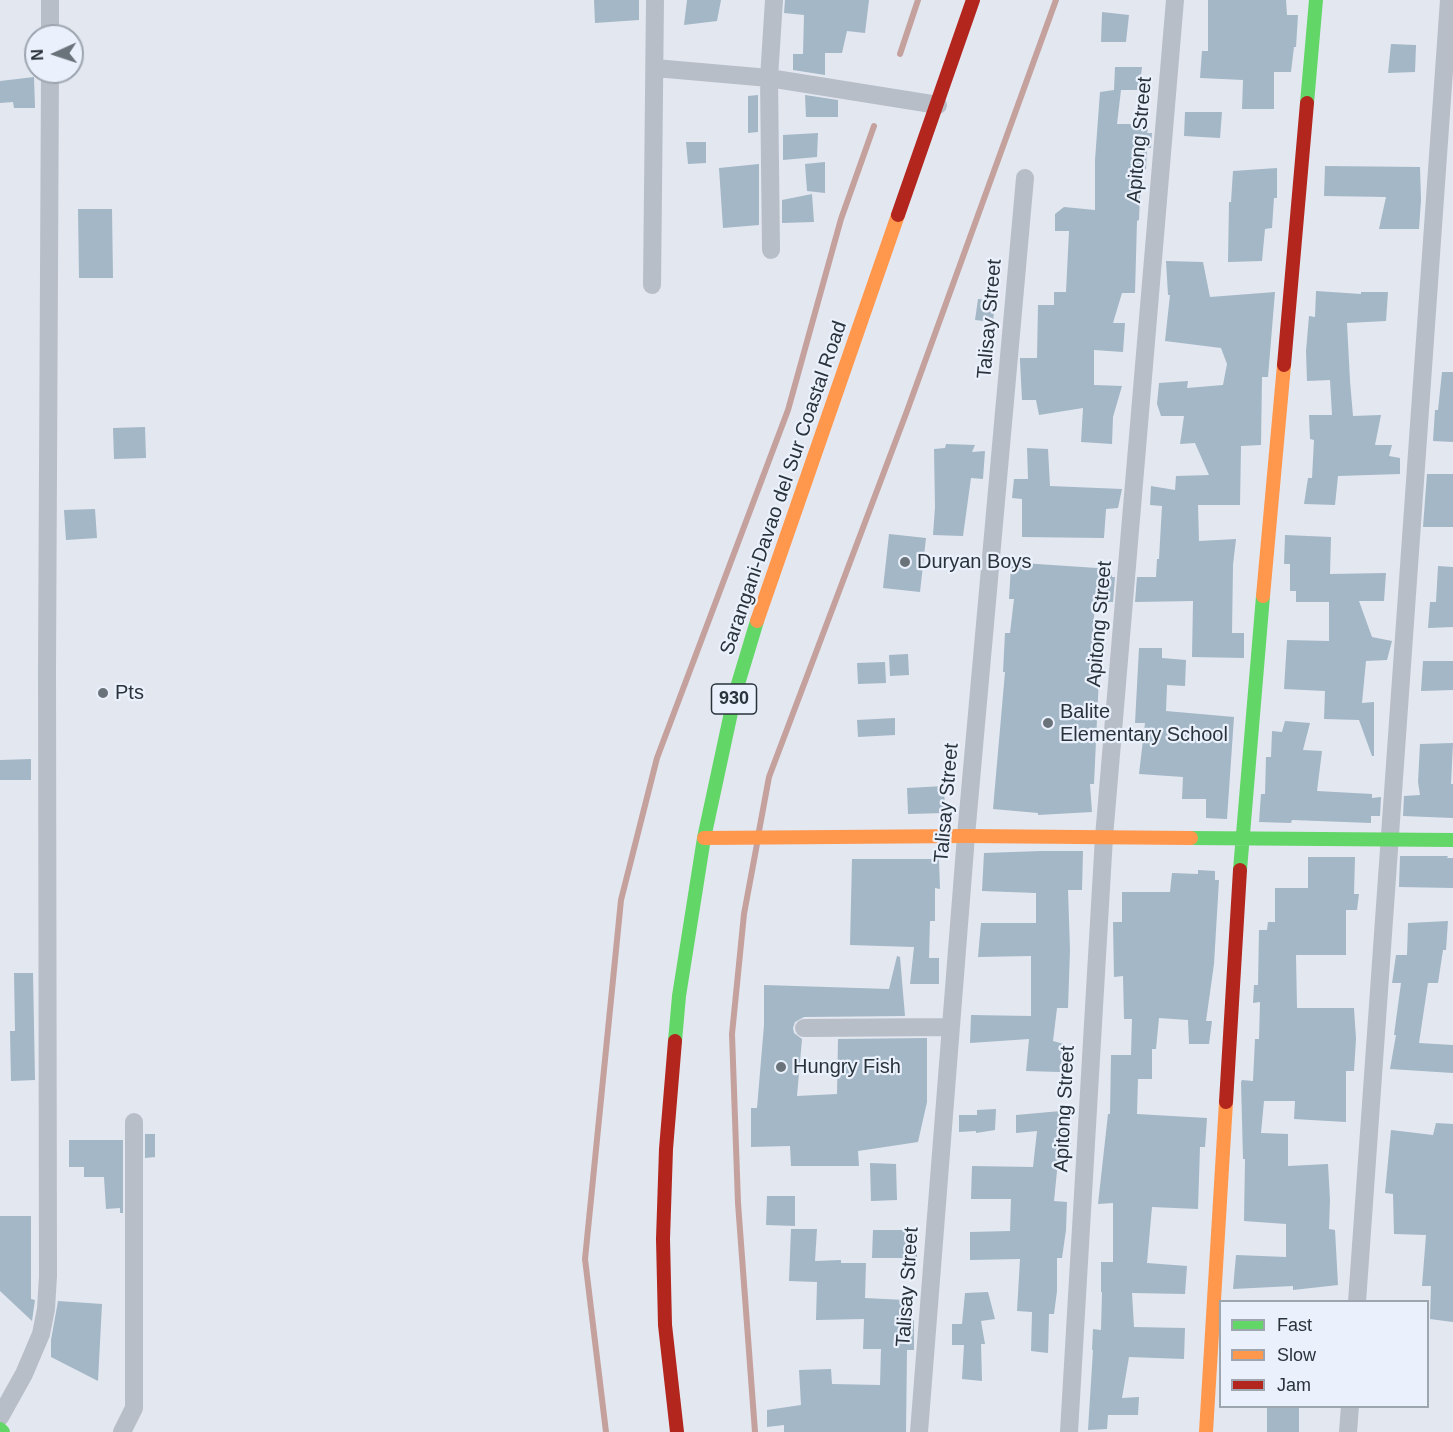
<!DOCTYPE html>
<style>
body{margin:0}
#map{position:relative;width:1453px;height:1432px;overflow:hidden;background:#e3e7f0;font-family:Arial,sans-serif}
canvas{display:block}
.legend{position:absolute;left:1219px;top:1300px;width:210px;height:108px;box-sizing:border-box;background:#ebf1fc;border:2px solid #9da5af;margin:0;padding:8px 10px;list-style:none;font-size:18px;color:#29333b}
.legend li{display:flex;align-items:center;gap:12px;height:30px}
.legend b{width:30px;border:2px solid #9da5af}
.north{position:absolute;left:24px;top:24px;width:60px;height:60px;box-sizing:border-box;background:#ebf1fc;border:2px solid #9da5af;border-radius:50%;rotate:267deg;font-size:16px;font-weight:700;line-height:24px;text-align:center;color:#29333b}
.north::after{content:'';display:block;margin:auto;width:21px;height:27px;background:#6a727a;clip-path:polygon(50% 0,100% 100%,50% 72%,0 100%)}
</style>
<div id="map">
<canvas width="1453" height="1432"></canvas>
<ul class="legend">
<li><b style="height:8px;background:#63d668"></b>Fast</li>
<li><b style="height:8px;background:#ff974d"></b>Slow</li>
<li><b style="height:8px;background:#b3261e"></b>Jam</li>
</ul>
<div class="north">N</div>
</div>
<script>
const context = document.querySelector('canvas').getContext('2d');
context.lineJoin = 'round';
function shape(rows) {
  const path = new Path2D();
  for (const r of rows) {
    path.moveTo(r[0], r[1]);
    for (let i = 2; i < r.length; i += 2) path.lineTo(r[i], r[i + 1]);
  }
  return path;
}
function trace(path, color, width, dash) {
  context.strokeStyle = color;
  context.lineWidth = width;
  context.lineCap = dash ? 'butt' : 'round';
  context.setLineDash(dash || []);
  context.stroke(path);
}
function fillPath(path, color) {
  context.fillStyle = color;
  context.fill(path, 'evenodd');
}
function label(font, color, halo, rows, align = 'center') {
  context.font = font + ' Arial,sans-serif';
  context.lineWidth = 4.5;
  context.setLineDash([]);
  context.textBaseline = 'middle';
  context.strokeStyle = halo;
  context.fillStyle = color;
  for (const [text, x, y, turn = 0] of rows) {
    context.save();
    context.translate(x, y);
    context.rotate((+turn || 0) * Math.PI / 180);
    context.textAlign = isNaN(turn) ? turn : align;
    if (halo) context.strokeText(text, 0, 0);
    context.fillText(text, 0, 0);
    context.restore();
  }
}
trace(shape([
 [900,54,918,0],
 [759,831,769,777,907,411,1056,0],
 [606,1432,585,1259,621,900,657,758,788,410,841,219,874,126],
 [755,1432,738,1203,732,1034,744,914,757,844]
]), '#c4a19d', 6);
fillPath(shape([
 [594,0,639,0,639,20,595,23],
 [687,0,721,0,717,21,684,25],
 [785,0,869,0,865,33,847,31,842,53,825,53,825,75,793,70,793,54,803,54,804,15,784,13],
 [1208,0,1286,0,1287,15,1298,15,1296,47,1294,47,1291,72,1274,72,1274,109,1242,109,1243,80,1200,78,1202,51,1208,51],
 [1102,12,1129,15,1126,42,1101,42],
 [1391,44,1416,45,1415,72,1388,73],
 [1115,67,1142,67,1139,90,1121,90,1117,124,1143,124,1144,128,1148,129,1147,133,1152,133,1151,148,1147,148,1146,169,1141,169,1139,220,1137,221,1135,293,1122,293,1113,323,1125,323,1123,352,1094,350,1094,385,1122,386,1113,417,1112,444,1081,442,1083,408,1039,415,1036,400,1022,400,1020,361,1020,358,1037,358,1038,305,1054,305,1054,292,1066,292,1069,231,1055,231,1055,214,1064,207,1095,210,1095,160,1100,92,1114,90],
 [34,77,35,108,14,108,13,102,0,103,0,81],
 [758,95,758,132,748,133,748,96],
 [805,95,838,100,838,117,806,117],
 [1185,112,1222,112,1220,138,1184,136],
 [818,133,817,157,783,160,783,135],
 [686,142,706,142,706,163,688,164],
 [825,162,825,193,807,191,805,164],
 [759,164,759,225,723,228,719,168],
 [1325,166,1420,167,1421,200,1419,229,1379,229,1386,197,1324,196],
 [1277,168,1277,198,1274,198,1272,228,1265,229,1262,261,1228,262,1229,202,1231,202,1233,171],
 [812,194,814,222,782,223,782,200],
 [78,209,112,209,113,278,79,278],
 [1166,261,1203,262,1210,297,1275,292,1268,377,1262,377,1261,445,1241,446,1240,505,1198,505,1199,541,1236,539,1233,565,1232,633,1244,633,1244,658,1192,657,1193,601,1135,602,1137,577,1156,577,1157,559,1159,559,1162,506,1150,505,1151,486,1175,490,1176,476,1209,475,1195,443,1180,444,1184,416,1161,416,1157,404,1159,383,1188,381,1187,388,1223,385,1227,364,1221,348,1165,341,1170,295,1168,295],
 [1316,291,1361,294,1361,292,1388,292,1386,321,1347,323,1350,381,1353,416,1381,415,1375,445,1392,445,1389,456,1400,458,1400,474,1338,476,1335,505,1304,504,1308,478,1312,478,1314,440,1310,439,1309,415,1332,415,1330,380,1307,381,1306,351,1309,316,1315,317],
 [978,299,995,301,993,322,975,320],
 [1442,372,1453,372,1453,442,1433,441,1435,410,1438,410],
 [145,427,146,458,114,459,113,428],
 [946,444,975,445,972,452,985,451,983,479,971,478,963,536,933,535,935,507,934,449,945,448],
 [1027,448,1048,449,1050,486,1122,489,1118,508,1106,509,1104,538,1022,537,1022,499,1012,498,1014,479,1028,479],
 [1427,474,1453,474,1453,527,1423,527],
 [95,509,97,538,66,540,64,510],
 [889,534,926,538,920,592,883,588],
 [1285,535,1331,537,1330,574,1386,573,1384,601,1359,601,1372,637,1392,641,1387,660,1366,661,1362,703,1374,702,1374,756,1372,756,1359,720,1324,719,1325,691,1284,689,1287,640,1329,641,1329,602,1296,602,1296,591,1290,591,1290,564,1284,564],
 [1022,563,1112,569,1112,577,1115,577,1113,602,1095,602,1093,633,1099,634,1096,676,1099,676,1094,784,1090,784,1092,812,1038,815,1038,813,993,809,1005,672,1003,672,1005,633,1010,633,1014,599,1009,599,1011,566,1022,567],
 [1438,566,1453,567,1453,627,1428,628,1430,602,1436,602],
 [1139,648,1162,648,1162,658,1186,660,1185,686,1167,685,1166,711,1234,717,1227,819,1206,818,1206,799,1182,799,1183,777,1139,774,1145,723,1135,723],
 [908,654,909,675,890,676,889,655],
 [1423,661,1453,661,1453,690,1421,691],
 [885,662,886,683,858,684,857,663],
 [895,718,895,735,858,737,857,720],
 [1285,721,1310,723,1303,750,1322,751,1317,791,1372,794,1372,798,1381,797,1380,816,1371,816,1371,823,1292,820,1291,823,1259,822,1261,794,1265,794,1266,757,1271,757,1272,731,1282,732],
 [1453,743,1451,784,1453,784,1453,818,1403,816,1404,796,1420,795,1418,782,1420,744],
 [31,759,31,780,0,780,0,760],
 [944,786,945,813,908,814,907,788],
 [1041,851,1083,851,1082,890,1068,890,1070,950,1068,1008,1057,1008,1053,1041,1064,1044,1060,1072,1026,1071,1029,1039,970,1043,971,1015,1031,1016,1031,956,978,957,981,923,1036,923,1036,893,982,891,984,853],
 [1400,856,1448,856,1447,858,1453,858,1453,888,1399,887],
 [1308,857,1355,857,1354,894,1359,894,1357,910,1346,910,1346,955,1296,955,1297,1008,1354,1008,1356,1039,1354,1071,1346,1071,1346,1122,1294,1119,1295,1101,1264,1101,1261,1133,1288,1134,1288,1166,1328,1164,1330,1200,1329,1229,1335,1230,1338,1285,1293,1290,1293,1286,1233,1289,1236,1255,1286,1257,1286,1224,1244,1221,1245,1159,1243,1159,1241,1082,1242,1080,1253,1081,1255,1039,1259,1039,1260,1002,1253,1003,1254,985,1258,985,1259,930,1267,930,1268,922,1275,922,1275,888,1308,888],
 [852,859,939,859,940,889,935,888,935,921,930,921,929,958,939,958,939,984,910,984,914,947,850,945],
 [1198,870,1215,871,1215,880,1219,880,1214,964,1206,1021,1212,1021,1209,1044,1189,1044,1188,1020,1159,1018,1156,1049,1152,1049,1152,1079,1138,1079,1137,1114,1207,1118,1205,1147,1200,1147,1198,1209,1152,1207,1147,1263,1187,1266,1185,1294,1132,1293,1134,1327,1185,1328,1184,1359,1129,1357,1122,1398,1139,1397,1138,1415,1108,1415,1107,1429,1088,1430,1093,1350,1092,1350,1093,1329,1101,1330,1102,1292,1101,1292,1101,1262,1113,1262,1113,1203,1098,1204,1108,1114,1110,1114,1111,1055,1131,1055,1132,1019,1124,1019,1123,976,1114,977,1113,922,1122,922,1122,892,1170,892,1172,873,1198,874],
 [1448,921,1446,950,1443,950,1438,983,1428,983,1419,1043,1453,1045,1453,1073,1390,1069,1396,1035,1394,1035,1401,983,1392,983,1396,955,1407,955,1408,923],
 [897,956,900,957,905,1016,804,1017,795,1022,793,1028,794,1033,802,1039,797,1096,837,1094,838,1039,927,1038,927,1102,918,1142,858,1151,859,1166,791,1166,790,1146,751,1147,751,1108,757,1108,764,1025,764,985,889,989],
 [14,973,33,973,35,1080,11,1081,10,1031,15,1031],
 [996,1109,995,1130,976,1133,976,1131,959,1132,959,1115,977,1115,977,1110],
 [1072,1110,1067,1143,1071,1143,1066,1161,1058,1161,1054,1201,1067,1202,1066,1230,1062,1258,1057,1258,1057,1291,1054,1314,1049,1314,1048,1353,1031,1351,1032,1312,1017,1311,1020,1259,970,1260,970,1232,1010,1231,1011,1199,971,1199,972,1166,1033,1167,1037,1131,1016,1133,1016,1115],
 [1436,1123,1453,1124,1453,1322,1430,1319,1431,1286,1422,1286,1426,1235,1394,1234,1393,1194,1385,1193,1391,1130,1433,1135],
 [145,1134,155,1134,155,1157,145,1158],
 [69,1140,123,1140,123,1213,120,1213,120,1208,106,1209,104,1177,84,1177,84,1167,69,1167],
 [870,1163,896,1164,897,1200,871,1201],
 [767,1196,795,1196,795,1226,766,1225],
 [0,1216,31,1216,31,1299,35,1300,32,1321,0,1291],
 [791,1229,817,1229,815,1261,841,1260,841,1263,866,1263,865,1298,905,1300,905,1320,914,1320,914,1350,907,1350,906,1432,784,1432,784,1425,767,1427,767,1410,801,1405,799,1370,831,1369,832,1384,880,1385,881,1349,863,1349,864,1319,816,1320,817,1282,789,1281],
 [873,1230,917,1230,917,1258,872,1258],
 [988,1292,995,1319,981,1321,985,1344,981,1344,982,1381,962,1379,964,1345,952,1345,952,1324,962,1324,965,1293],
 [58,1301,102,1304,98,1381,51,1357,51,1340],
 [1267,1407,1299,1407,1299,1432,1267,1432]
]), '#a3b7c6');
trace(shape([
 [50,36,50,0],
 [655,68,769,78,938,105],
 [771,250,769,78,774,0],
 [652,285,655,0],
 [804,1028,951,1027],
 [1357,1302,1449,0],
 [0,1417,24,1374,41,1334,46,1309,48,1276,47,668,50,72],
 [122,1432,134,1408,134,1122],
 [919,1432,966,836,1025,178],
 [1069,1432,1104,837,1175,0],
 [1348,1432,1350,1406]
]), '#b8bec7', 18);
trace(shape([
 [1307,103,1316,0],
 [1191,838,1453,840],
 [1240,870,1263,596],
 [675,1041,679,996,704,838,735,694,757,621],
 [0,1429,3,1432]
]), '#63d668', 14);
trace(shape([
 [1263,596,1284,365],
 [757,621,898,215],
 [704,838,966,836,1191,838],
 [1206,1432,1226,1102]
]), '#ff974d', 14);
trace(shape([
 [898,215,973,0],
 [1284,365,1307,103],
 [675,1041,666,1149,663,1239,665,1325,677,1432],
 [1226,1102,1240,870]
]), '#b3261e', 14);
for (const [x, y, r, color] of [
 [905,562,6,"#6a727a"],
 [103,693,6,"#6a727a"],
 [1048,723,6,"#6a727a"],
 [781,1067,6,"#6a727a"]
]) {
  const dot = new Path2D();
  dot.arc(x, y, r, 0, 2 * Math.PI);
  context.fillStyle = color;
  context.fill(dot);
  trace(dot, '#ebf1fc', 2);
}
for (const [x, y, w] of [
 [734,699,45]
]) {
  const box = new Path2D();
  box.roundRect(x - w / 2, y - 15, w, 30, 4.5);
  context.fillStyle = '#ebf1fc';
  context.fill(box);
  trace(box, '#29333b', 1.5);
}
label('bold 18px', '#29333b', null, [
 ["930",734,699]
]);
label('20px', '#29333b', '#ebf1fc', [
 ["Apitong Street",1140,140,-85],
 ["Talisay Street",990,319,-85],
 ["Sarangani-Davao del Sur Coastal Road",784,488,-71],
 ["Apitong Street",1100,624,-85],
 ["Talisay Street",947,803,-85],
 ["Apitong Street",1065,1109,-87],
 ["Talisay Street",908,1287,-86]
]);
label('20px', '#29333b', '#ebf1fc', [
 ["Duryan Boys",917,562],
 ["Pts",115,693],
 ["Balite",1060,712],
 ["Elementary School",1060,735],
 ["Hungry Fish",793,1067]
], 'left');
</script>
